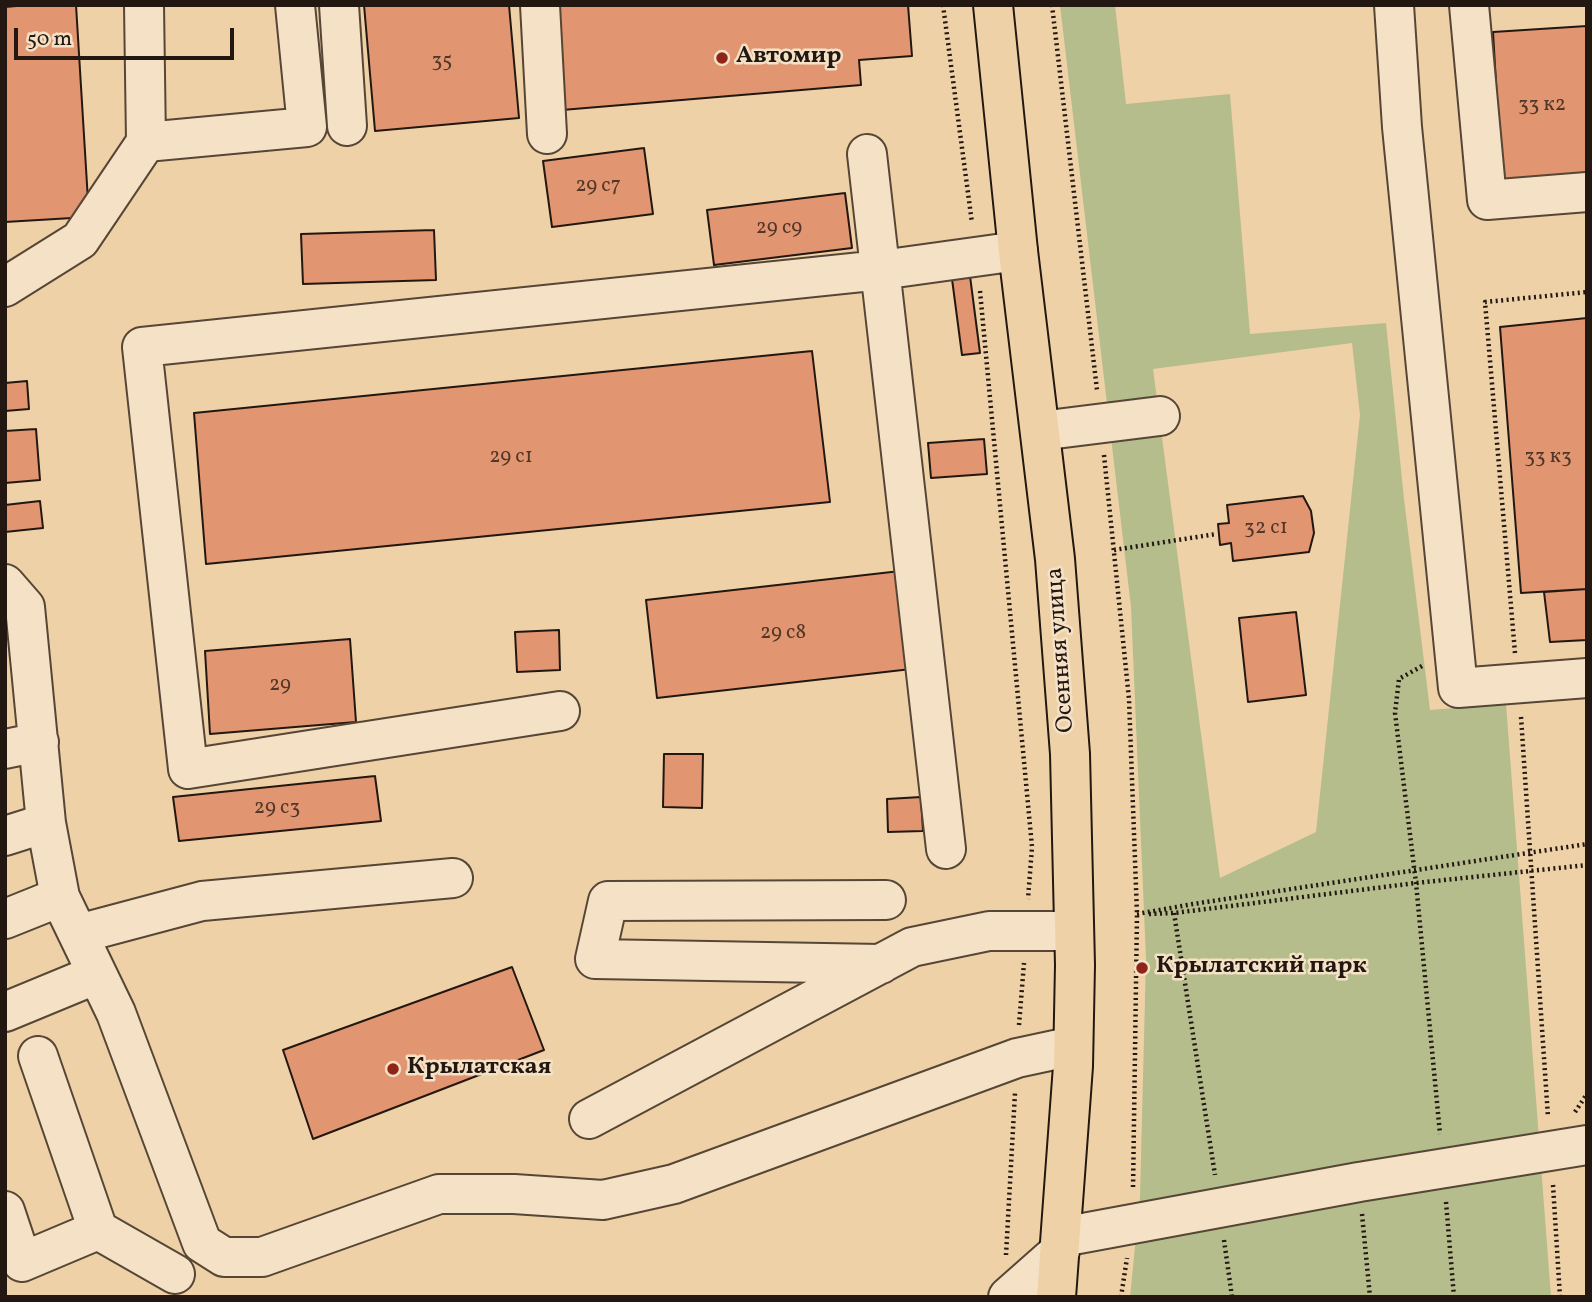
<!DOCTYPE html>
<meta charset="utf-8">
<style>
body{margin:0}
#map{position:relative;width:1592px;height:1302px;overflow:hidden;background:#efd1a7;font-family:Vollkorn,serif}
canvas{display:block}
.frame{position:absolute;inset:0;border:7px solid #231811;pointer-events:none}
.scale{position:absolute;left:14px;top:28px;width:220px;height:32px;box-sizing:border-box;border:4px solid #231811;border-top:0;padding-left:9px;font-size:21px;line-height:24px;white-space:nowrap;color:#231811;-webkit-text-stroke:5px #f5e1c6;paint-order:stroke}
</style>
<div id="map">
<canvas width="1592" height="1302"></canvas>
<div class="frame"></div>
<div class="scale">50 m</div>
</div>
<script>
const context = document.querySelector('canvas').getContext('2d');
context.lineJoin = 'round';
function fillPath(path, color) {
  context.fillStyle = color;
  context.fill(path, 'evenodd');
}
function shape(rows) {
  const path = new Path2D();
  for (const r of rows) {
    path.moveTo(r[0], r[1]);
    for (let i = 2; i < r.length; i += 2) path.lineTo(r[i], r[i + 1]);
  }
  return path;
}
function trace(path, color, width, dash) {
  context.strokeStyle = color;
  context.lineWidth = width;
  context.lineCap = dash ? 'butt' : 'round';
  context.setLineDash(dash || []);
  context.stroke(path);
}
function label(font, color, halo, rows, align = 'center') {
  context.font = font + ' Vollkorn,serif';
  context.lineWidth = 5;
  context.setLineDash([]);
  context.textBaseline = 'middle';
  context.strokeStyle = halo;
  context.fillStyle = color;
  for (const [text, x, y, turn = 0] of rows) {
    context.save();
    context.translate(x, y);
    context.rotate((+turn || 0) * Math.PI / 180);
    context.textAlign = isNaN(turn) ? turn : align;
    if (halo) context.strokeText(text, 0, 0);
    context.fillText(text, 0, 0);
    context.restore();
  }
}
fillPath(shape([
 [1060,5,1115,5,1126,104,1230,94,1250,334,1386,323,1404,499,1430,710,1506,704,1551,1297,1130,1297,1140,1197,1146,959,1131,607],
 [1352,343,1360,415,1316,832,1220,878,1153,369]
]), '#b4bd8b');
const building = shape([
 [28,5,76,5,89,217,5,222,5,7,28,5],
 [364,5,509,5,519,118,375,131,364,5],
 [554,5,908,5,912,56,859,60,861,85,562,110,554,5],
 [1587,26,1587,180,1502,185,1493,32,1587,26],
 [644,148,653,214,552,227,543,161,644,148],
 [845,193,852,248,714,265,707,210,845,193],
 [434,230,436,280,303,284,301,234,434,230],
 [970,276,980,353,962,355,952,279,970,276],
 [1587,318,1587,589,1521,593,1500,327,1587,318],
 [812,351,830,502,206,564,194,413,812,351],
 [27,381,29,409,5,411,5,383,27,381],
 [36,429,40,480,5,483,5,431,36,429],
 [984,439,987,474,931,478,928,443,984,439],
 [1303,496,1311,511,1314,533,1309,552,1233,561,1231,543,1220,545,1218,524,1229,523,1227,505,1303,496],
 [40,501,43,528,5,532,5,505,40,501],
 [909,570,920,668,657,698,646,600,909,570],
 [1587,589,1587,640,1550,642,1544,592,1587,589],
 [1296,612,1306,695,1248,702,1239,618,1296,612],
 [559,630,560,670,517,672,515,632,559,630],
 [350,639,356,722,210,734,205,651,350,639],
 [664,754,703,754,702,808,663,807,664,754],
 [375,776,381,821,179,841,173,797,375,776],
 [921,797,923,831,888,832,887,799,921,797],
 [512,967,544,1050,313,1139,283,1050,512,967]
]);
fillPath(building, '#e19570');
trace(building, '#231811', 2);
const minor = shape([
 [339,5,347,126],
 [540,5,547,134],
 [1394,5,1402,127,1458,688,1587,678],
 [1469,5,1487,200,1587,192],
 [146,142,307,127,295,5],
 [867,154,946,849],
 [5,287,80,240,146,142,144,5],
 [1040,431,1160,416],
 [5,584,25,607,46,823,60,897,116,1013,202,1243,224,1257,262,1257,439,1194,514,1194,603,1200,674,1184,1017,1058,1073,1046],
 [560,711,188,769,142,347,881,270,1018,251],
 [5,749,39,742],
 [5,836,46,823],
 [5,919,60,897],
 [78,934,202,901,453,878],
 [881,964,595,959,608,901,886,900],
 [5,1012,97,974],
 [38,1056,98,1230,175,1274],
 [589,1119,912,947,989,931,1074,931],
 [5,1211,22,1262,98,1230],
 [1062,1237,1359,1182,1587,1145],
 [1008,1297,1060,1251]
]);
const major = shape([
 [993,5,1018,251,1055,559,1070,754,1075,965,1073,1066,1056,1297]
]);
trace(minor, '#564636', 42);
trace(major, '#231811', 42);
trace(shape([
 [943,5,972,223],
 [1052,5,1097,390],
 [980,291,1032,847,1028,899],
 [1104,455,1129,699,1137,914,1133,1190],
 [1114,550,1216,534],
 [1515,653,1485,302,1587,292],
 [1422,666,1399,679,1395,713,1416,883,1440,1134],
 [1521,717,1548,1117],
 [1174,913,1215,1175],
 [1137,914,1193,904,1587,844],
 [1149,914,1174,913,1416,883,1587,865],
 [1019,1025,1024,963],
 [1575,1112,1587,1094],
 [1553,1185,1560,1297],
 [1446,1202,1454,1297],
 [1362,1214,1370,1297],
 [1224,1240,1232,1297],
 [1006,1255,1015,1093],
 [1121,1297,1127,1258]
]), '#231811', 4.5, [2, 3.5]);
trace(minor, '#f5e1c6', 38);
trace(major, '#efd1a7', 38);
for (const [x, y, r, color] of [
 [722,58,7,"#8f2418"],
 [1142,968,7,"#8f2418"],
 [393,1069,7,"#8f2418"]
]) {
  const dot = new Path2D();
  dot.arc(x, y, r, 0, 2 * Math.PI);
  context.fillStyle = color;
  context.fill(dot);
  trace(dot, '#f5e1c6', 2.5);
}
label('21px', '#523729', null, [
 ["35",442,62],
 ["33 к2",1542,106],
 ["29 с7",598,187],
 ["29 с9",779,229],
 ["29 с1",511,458],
 ["33 к3",1548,458],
 ["32 с1",1266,529],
 ["29 с8",783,634],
 ["29",280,686],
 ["29 с3",277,809]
]);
label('bold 24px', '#231811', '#f5e1c6', [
 ["Автомир",736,58],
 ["Крылатский парк",1156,968],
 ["Крылатская",407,1069]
], 'left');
label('24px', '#231811', '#f5e1c6', [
 ["Осенняя улица",1062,650,-94]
]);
</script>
